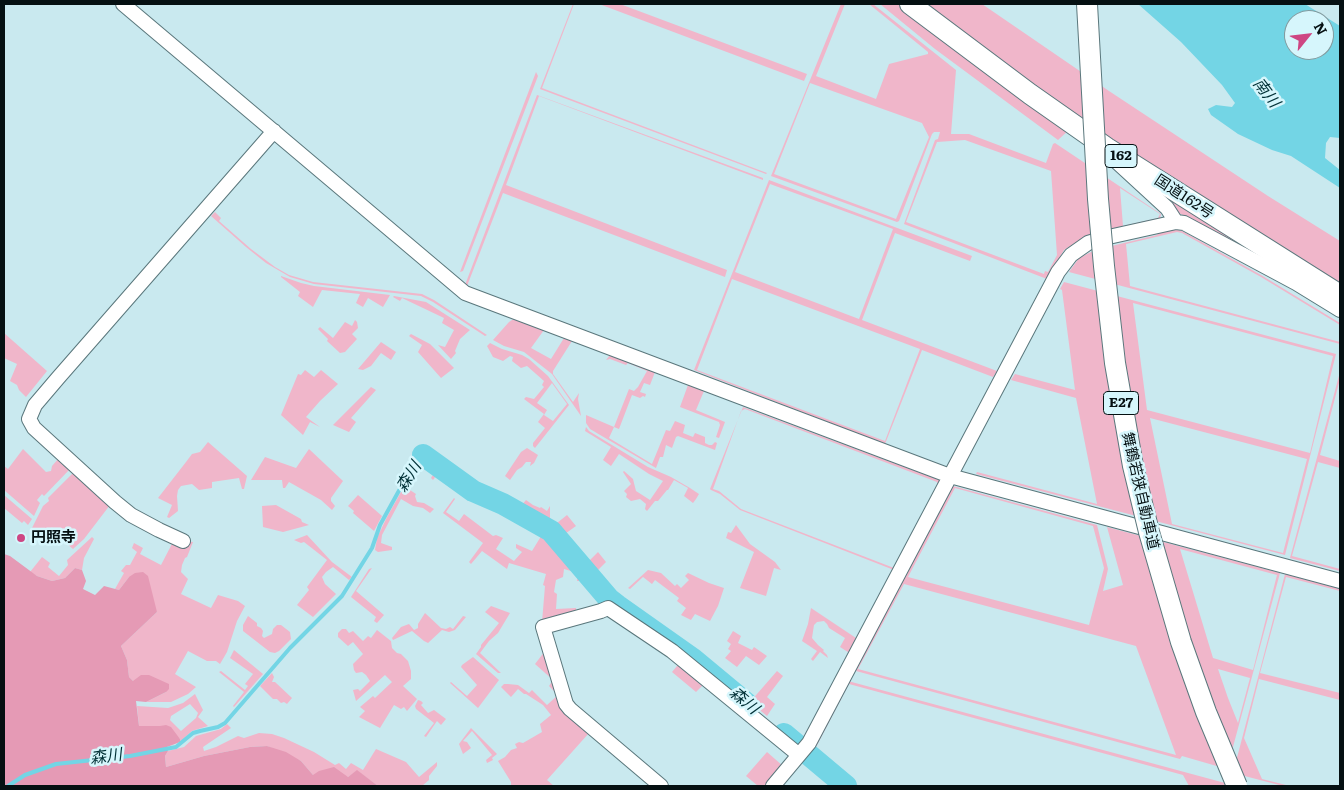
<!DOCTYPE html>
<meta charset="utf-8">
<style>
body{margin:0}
#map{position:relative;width:1344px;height:790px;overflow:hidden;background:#c9e9ef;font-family:Literata,serif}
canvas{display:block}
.frame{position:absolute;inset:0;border:5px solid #051012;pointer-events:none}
.north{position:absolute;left:1284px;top:10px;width:50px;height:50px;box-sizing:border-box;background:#d6f6fc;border:1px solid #829a9e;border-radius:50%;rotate:61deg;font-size:14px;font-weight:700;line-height:20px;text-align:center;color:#051012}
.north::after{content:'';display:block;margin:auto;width:18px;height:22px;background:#ce4683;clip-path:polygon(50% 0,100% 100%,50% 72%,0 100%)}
</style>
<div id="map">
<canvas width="1344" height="790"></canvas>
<div class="frame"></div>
<div class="north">N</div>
</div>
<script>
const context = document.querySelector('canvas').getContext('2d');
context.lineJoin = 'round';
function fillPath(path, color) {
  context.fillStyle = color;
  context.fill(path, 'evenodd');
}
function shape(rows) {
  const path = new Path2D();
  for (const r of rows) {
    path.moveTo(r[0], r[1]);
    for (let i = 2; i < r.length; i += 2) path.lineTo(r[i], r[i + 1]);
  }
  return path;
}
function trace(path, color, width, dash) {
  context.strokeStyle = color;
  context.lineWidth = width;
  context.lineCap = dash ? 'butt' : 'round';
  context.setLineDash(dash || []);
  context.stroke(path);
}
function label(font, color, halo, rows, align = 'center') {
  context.font = font + ' Literata,"Noto Sans JP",serif';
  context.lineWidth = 5;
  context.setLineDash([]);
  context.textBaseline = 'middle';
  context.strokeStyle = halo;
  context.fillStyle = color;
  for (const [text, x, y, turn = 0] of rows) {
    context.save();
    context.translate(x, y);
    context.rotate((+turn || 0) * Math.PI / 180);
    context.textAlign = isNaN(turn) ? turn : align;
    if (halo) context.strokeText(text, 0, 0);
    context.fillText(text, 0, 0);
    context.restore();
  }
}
fillPath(shape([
 [573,4,574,4,542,88,767,173,766,174,540,89],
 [599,4,620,4,807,74,804,81],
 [841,4,845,4,816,76,876,99,889,64,928,54,928,52,869,4,873,4,956,70,951,134,969,134,1046,163,1053,144,1055,143,1161,214,1160,219,1090,235,1080,240,1064,250,1047,279,904,224,935,140,938,139,940,132,934,132,932,134,899,221,897,222,771,176],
 [810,83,922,123,929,137,896,219,774,174],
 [965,140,1051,171,1057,255,1048,272,1045,271,1044,274,906,222,937,142],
 [1120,188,1160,214,1158,218,1123,226],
 [880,4,901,4,1070,129,1058,140,935,49],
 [920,4,982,4,1109,91,1268,196,1340,241,1340,289,1165,178],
 [536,72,538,76,463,271,460,272],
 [537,95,763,178,763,180,539,96,506,185,727,270,725,277,503,193,467,286,465,285],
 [1143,179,1282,268,1179,213],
 [769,180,972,256,970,261,895,233,862,320,997,371,993,377,922,350,885,444,694,370],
 [770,184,893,229,859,319,735,272],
 [732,279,920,349,885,441,697,370],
 [215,212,221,218,219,221,251,249,275,267,289,275,313,282,422,294,434,300,487,335,485,336,433,302,421,296,314,284,290,277,266,263,246,247,211,216],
 [1174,229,1182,231,1261,275,1340,323,1340,325,1261,277,1182,233,1177,232,1126,244,1130,286,1340,342,1340,344,1069,272,1079,258,1095,250,1157,235,1158,233],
 [281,276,301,283,314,286,390,295,383,307,368,298,363,307,356,303,360,294,322,290,313,307,298,296,300,292,281,277],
 [1064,282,1336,354,1285,555,976,474,977,472,1097,504,1076,398,1011,380,1015,374,1075,390,1062,290,1060,289],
 [1133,303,1333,356,1310,453,1147,410],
 [1150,418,1307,459,1283,553,1172,524],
 [394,296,426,302,470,330,460,339,455,351,456,353,451,359,438,345,445,347,454,330,442,323,444,318,402,298,400,301,393,297],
 [515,318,600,349,601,352,572,341,553,371,553,374,573,402,579,393,578,399,581,416,552,374,524,352,504,346,493,340,509,322],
 [544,330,564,338,551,359,531,348],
 [355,320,357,322,358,328,352,334,357,339,345,352,340,353,327,341,328,339,318,329,320,327,333,338,345,322,352,326],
 [4,333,47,371,26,397,19,390,17,385,10,381,17,364,4,358],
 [411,334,430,344,454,368,441,378,418,352,422,345,409,336],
 [381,342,396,352,391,360,381,353,371,366,363,370,358,369],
 [490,343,502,349,522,355,529,359,548,376,569,405,535,448,533,446,533,443,545,428,538,422,544,414,524,399,526,397,534,399,544,387,542,385,544,381,527,366,521,368,512,361,513,357,510,356,503,361,493,357,487,346],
 [552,383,567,404,553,421,544,415,547,410,537,403],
 [610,355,655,372,650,385,644,383,640,392,646,394,645,397,643,396,640,398,632,395,619,429,614,427,609,438,652,464,666,430,670,431,675,421,685,425,683,433,693,437,695,433,705,437,705,443,709,445,712,445,715,442,717,443,715,450,678,436,676,437,672,448,666,445,663,457,660,457,656,468,590,429,586,423,586,415,614,427,629,389,634,391,638,387,647,371,628,363,626,365,610,359,606,360],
 [305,370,314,377,321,370,338,384,320,401,306,417,320,427,310,422,303,435,281,415,298,374,301,375],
 [1340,372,1340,379,1320,455,1340,461,1340,468,1318,462,1292,556,1340,569,1340,571,1290,558],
 [688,385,704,391,696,410,725,422,719,438,716,437,720,425,719,422,680,407],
 [371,387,376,390,351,418,356,422,349,432,333,425],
 [743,407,939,480,940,485,894,570,740,510,720,494,711,490,710,489],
 [745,409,937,482,938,486,894,568,741,509,719,491,713,489,741,411],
 [586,427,589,431,648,467,671,477,690,488,699,494,696,499,693,503,684,496,688,488,674,480,668,490,667,490,658,501,655,501,647,511,645,509,646,504,640,499,631,501,626,497,627,494,624,491,631,484,623,472,624,471,633,479,636,491,650,500,663,481,649,474,619,454,611,466,603,460,611,447,585,431],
 [208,442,247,476,244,489,242,489,239,478,212,482,212,488,199,490,192,484,181,486,178,490,177,496,178,511,169,518,167,517,172,505,158,498,186,462,192,454,200,452],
 [527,448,538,455,534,463,530,466,531,462,526,462,522,467,517,470,510,480,505,476,521,452],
 [23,449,46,472,51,471,52,466,59,458,70,469,44,496,42,494,37,500,40,503,34,516,4,490,4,466,8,469],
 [309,449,343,481,331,498,331,501,335,506,332,510,321,500,289,482,285,488,283,488,282,480,251,480,265,457,296,468],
 [424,457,471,493,502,505,548,532,588,579,586,581,577,581,578,573,564,569,563,577,556,580,554,592,557,594,556,609,576,608,576,614,542,622,545,586,543,585,546,574,509,563,507,569,482,551,471,564,469,562,483,543,443,513,454,498,455,499,446,512,459,521,464,514,493,536,496,535,503,538,496,549,514,561,522,552,516,548,516,544,532,551,543,533,511,514,471,498,453,486,454,484,439,472,433,480,431,478,436,470,423,462,407,488,416,494,415,496,417,502,424,503,434,509,430,513,423,508,413,506,401,499,382,535,381,543,392,547,392,550,378,552,375,550,377,538,387,517,406,483],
 [74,472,110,505,84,539,73,549,48,528,40,538,33,532,35,530,32,528,43,506,49,501,48,498],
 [953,486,1097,525,1108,569,1103,591,1123,585,1107,527,1280,573,1227,769,1182,756,1180,759,856,671,869,642],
 [955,488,1093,526,1104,568,1089,625,908,577],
 [1180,549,1277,575,1253,670,1213,658],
 [904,584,1136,646,1176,755,858,669],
 [1218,669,1250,678,1238,723,1228,698],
 [4,495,32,519,28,525,24,521,22,523,4,508],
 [358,495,382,516,374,531,353,513,354,511,348,506],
 [526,500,533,505,540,508,541,507,547,511,550,506,550,528,516,509,516,505,520,507],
 [276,505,301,519,302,522,309,525,283,532,263,527,262,506],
 [567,515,576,526,562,536,579,559,588,562,598,552,606,562,598,570,602,578,597,582,582,565,584,562,580,562,552,527],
 [736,525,750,544,775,562,781,570,774,568,766,596,740,588,754,552,726,538,728,532,731,533],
 [307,535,332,562,352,577,349,580,333,567,326,572,322,577,325,584,336,594,313,617,297,605,309,590,307,587,327,560,304,542,301,543,294,540],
 [92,537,94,539,84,558,82,570,75,568,65,578,52,581,37,576,30,572,42,557,50,563,48,567,59,576,68,565,67,560],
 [174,540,193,542,187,557,185,558,182,565,181,572,188,579,181,594,211,608,218,595,238,601,245,606,237,621,227,652,220,664,216,661,207,661,188,651,175,674,196,687,188,694,171,702,146,702,166,692,133,681,129,677,127,660,121,646,157,612,129,577,119,590,115,589,124,573,121,571,126,565,130,565,137,552,132,548,134,543,143,548,140,554,161,565],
 [372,568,356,591,384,615,377,623,374,621,376,617,351,597,369,569],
 [648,570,661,573,675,586,677,584,681,588,689,580,685,576,688,573,709,583,724,588,718,606,710,621,695,614,691,620,681,615,686,608,677,601,679,598,655,580,652,584,643,577,630,589,628,588],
 [1285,574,1340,589,1340,591,1286,577,1260,673,1340,693,1340,700,1259,679,1244,738,1262,779,1290,786,1283,786,1233,773],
 [491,606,510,613,498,633,489,641,480,653,501,673,498,673,476,654,481,647,481,645,499,623,485,612],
 [811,608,859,640,851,654,840,647,845,638,829,628,827,624,824,621,817,622,814,625,812,638,818,645,824,650,823,651,827,655,828,658,820,652,813,661,811,659,817,651,802,641,808,624],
 [425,613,441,628,446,629,450,627,453,629,463,616,466,617,455,630,449,632,442,630,428,643,424,641,412,631,393,640,392,638,401,627,409,624,414,630,418,628,418,624],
 [248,616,257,623,257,626,261,628,263,631,262,636,264,638,272,634,273,629,277,625,281,625,290,632,291,639,279,651,275,653,270,652,243,631,243,625],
 [342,629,346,629,349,633,353,631,363,641,368,636,371,638,377,630,391,641,392,648,397,653,401,654,408,661,411,671,411,679,403,686,417,699,407,711,404,707,401,709,394,705,380,728,359,717,365,711,360,707,373,696,375,698,392,682,385,675,356,701,353,690,358,689,360,691,370,681,366,675,362,672,356,673,354,670,353,664,363,654,353,642,348,646,338,637,338,633],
 [733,631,741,636,738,643,752,650,754,647,767,656,759,665,746,656,737,667,725,658,731,651,728,649,731,644,727,641],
 [234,650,263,674,234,707,233,706,244,692,219,672,221,671,245,690,248,686,245,684,253,674,230,658],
 [545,651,589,733,547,780,554,786,511,786,511,782,498,761,505,757,511,750,517,748,515,744,519,742,523,743,542,732,540,724,551,715,543,705,526,694,524,694,518,689,511,697,501,687,504,684,508,684,518,685,529,693,532,690,547,705,558,695,549,686,553,680,535,664],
 [473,657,499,680,478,708,450,683,451,682,467,696,477,685,461,667,462,665],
 [677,666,683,666,704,684,696,692,672,672],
 [777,671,783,676,767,697,775,704,767,716,750,702],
 [272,673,274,677,272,682,275,682,292,698,287,704,284,702,281,703,277,699,273,699,260,686],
 [848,681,1225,783,1224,786,1189,786,1183,775,849,684,815,749,859,786,851,786,809,752,812,748,814,749,816,744,815,743],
 [195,694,203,710,198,717,208,726,192,731,180,742,180,739,160,726,139,726,137,706,168,708,183,703],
 [190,704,198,713,196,718,181,731,170,720,171,716],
 [418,700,421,701,423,703,421,705,428,713,434,710,446,719,441,725,437,721,426,737,424,736,434,723,416,709,415,706],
 [227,724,231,728,203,747,204,751,216,747,238,736,244,738,259,733,272,734,284,738,314,752,335,765,339,763,346,769,351,763,363,770,376,749,406,762,419,777,437,762,437,766,429,776,429,780,422,786,378,786,357,771,348,777,313,775,301,761,267,746,250,747,204,756,166,767,165,756,168,751,184,747,196,736,221,729],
 [471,728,497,754,492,758,493,760,487,763,486,760,492,755,472,731,463,741,467,742,471,748,463,754,459,744],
 [767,752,783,766,765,786,758,786,746,776]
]), '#f0b6ca');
fillPath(shape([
 [4,554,10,556,37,576,52,581,65,578,75,568,82,570,86,581,83,589,95,595,104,586,119,590,129,577,135,573,143,572,148,576,157,612,121,646,127,660,129,677,133,681,141,675,149,675,169,684,169,689,166,692,146,702,136,701,139,726,160,726,166,725,171,727,180,739,180,742,167,747,168,751,165,756,166,767,204,756,250,747,267,746,286,752,301,761,313,775,319,771,334,767,348,777,357,770,378,786,4,786]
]), '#e59ab5');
fillPath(shape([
 [1138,4,1305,4,1340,26,1340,138,1330,137,1326,143,1325,158,1340,170,1340,188,1291,156,1272,150,1238,134,1211,115,1208,109,1216,105,1232,107,1235,103,1222,85,1181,42],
 [1294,20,1324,20,1324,50,1294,50]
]), '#73d5e5');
trace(shape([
 [8,786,25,775,56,764,130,756,176,747,193,733,200,731,218,727,225,723,290,648,342,596,372,548,380,525,401,487,423,455]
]), '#73d5e5', 4);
trace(shape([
 [423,455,473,491,503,504,551,531,609,599,618,606,693,659,746,703],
 [784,734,846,786]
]), '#73d5e5', 22);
const minor = shape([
 [123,4,465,293,950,476,1340,581],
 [1117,162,1167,208,1176,222],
 [183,541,159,530,131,515,115,502,34,428,29,419,35,405,58,378,274,131],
 [661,786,570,709,566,704,543,627,601,611,608,608,672,651,799,755],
 [773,786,809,743,1058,272,1071,255,1088,243,1104,238,1176,222,1184,223,1296,283,1340,310]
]);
const highway = shape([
 [910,4,1030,94,1107,148,1340,295]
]);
trace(minor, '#5a777c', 16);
trace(highway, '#5a777c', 22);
trace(minor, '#fff', 14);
trace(highway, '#fff', 20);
const highwayBridge = shape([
 [1087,4,1098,199,1104,266,1115,363,1133,466,1149,532,1181,642,1206,712,1237,786]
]);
trace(highwayBridge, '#5a777c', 22, []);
trace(highwayBridge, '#fff', 20);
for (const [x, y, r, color] of [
 [21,538,5,"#ce4683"]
]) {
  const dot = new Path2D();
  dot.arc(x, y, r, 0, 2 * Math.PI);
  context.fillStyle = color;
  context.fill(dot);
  trace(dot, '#d6f6fc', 2);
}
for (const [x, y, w] of [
 [1121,156,32],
 [1121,403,35]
]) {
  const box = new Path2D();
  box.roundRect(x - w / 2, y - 11.5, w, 23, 4);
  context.fillStyle = '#d6f6fc';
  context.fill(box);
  trace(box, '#051012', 1);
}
label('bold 14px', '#051012', null, [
 ["162",1121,156],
 ["E27",1121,403]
]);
label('15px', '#051012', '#d6f6fc', [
 ["国道162号",1184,197,33],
 ["舞鶴若狭自動車道",1140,491,77]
]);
label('bold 15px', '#051012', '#d6f6fc', [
 ["円照寺",31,538]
], 'left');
label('italic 16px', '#003036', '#d6f6fc', [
 ["南川",1266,93,52],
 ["森川",409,477,-58],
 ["森川",744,701,40],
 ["森川",106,757,-8]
]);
</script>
